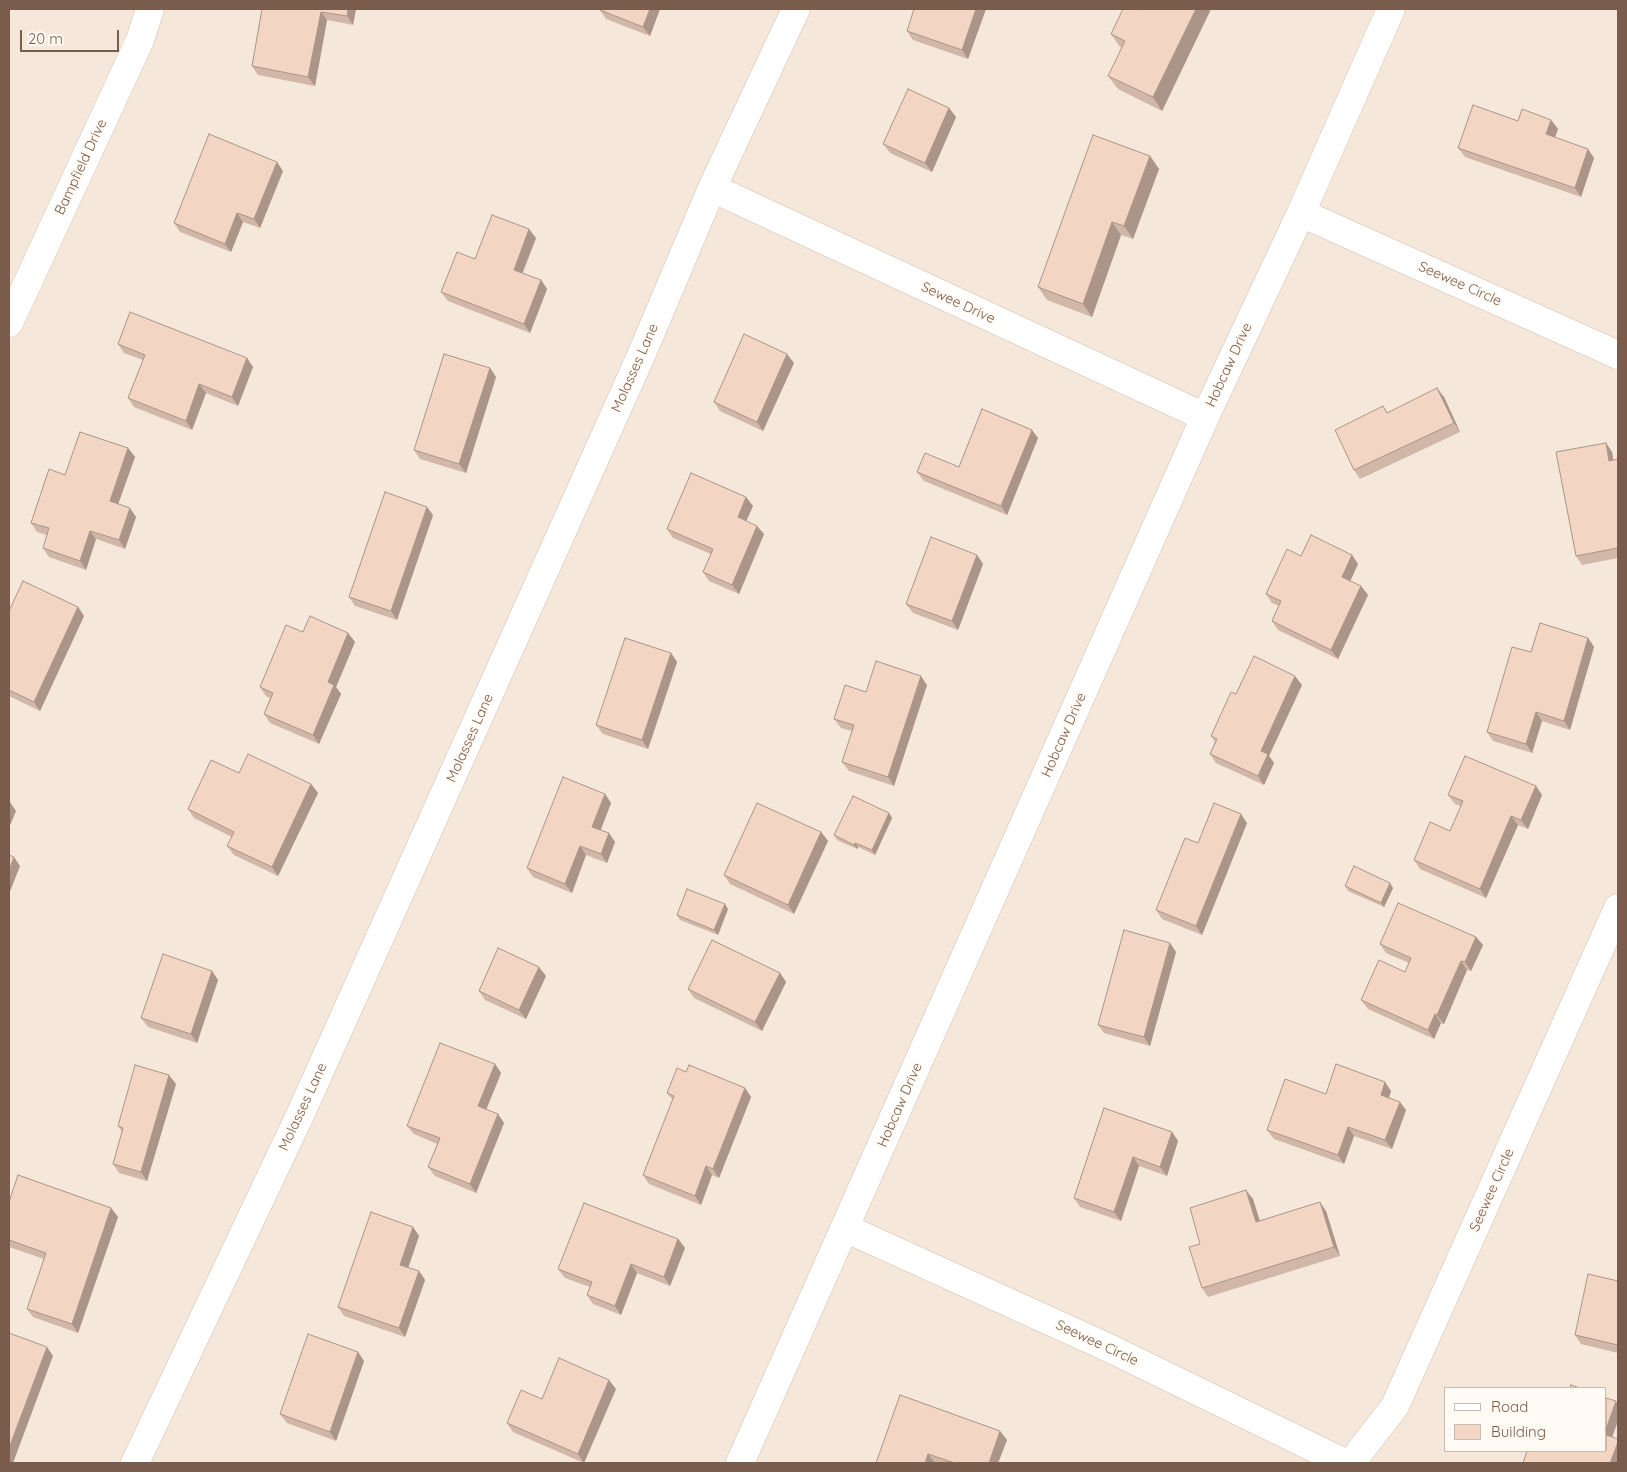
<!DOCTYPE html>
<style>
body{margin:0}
#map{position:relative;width:1627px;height:1472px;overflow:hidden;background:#fdf6ec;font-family:Quicksand,sans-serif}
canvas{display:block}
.frame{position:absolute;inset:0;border:10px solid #7a5c4d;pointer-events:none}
.legend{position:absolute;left:1444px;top:1387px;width:162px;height:65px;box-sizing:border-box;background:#fffaf3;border:1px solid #cabbb1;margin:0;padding:6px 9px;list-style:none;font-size:15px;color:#7a5c4d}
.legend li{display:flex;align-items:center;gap:10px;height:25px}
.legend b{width:25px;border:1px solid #cabbb1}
.scale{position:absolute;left:20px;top:30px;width:99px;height:22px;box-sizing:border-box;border:2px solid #7a5c4d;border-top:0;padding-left:6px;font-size:15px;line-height:18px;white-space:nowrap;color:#7a5c4d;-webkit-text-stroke:4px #fffaf3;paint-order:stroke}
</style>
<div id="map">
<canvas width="1627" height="1472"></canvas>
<div class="frame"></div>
<ul class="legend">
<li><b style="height:6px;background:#fff"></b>Road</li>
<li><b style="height:14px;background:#f3d5c3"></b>Building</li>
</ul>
<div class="scale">20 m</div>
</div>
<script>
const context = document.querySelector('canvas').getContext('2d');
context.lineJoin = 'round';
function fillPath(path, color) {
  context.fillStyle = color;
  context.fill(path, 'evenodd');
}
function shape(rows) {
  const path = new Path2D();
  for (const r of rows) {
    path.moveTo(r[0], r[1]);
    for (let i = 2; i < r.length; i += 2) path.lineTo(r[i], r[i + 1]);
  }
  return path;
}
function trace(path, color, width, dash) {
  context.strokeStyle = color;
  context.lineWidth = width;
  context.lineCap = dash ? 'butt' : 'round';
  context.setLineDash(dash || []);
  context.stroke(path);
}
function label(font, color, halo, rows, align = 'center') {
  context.font = font + ' Quicksand,sans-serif';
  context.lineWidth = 4;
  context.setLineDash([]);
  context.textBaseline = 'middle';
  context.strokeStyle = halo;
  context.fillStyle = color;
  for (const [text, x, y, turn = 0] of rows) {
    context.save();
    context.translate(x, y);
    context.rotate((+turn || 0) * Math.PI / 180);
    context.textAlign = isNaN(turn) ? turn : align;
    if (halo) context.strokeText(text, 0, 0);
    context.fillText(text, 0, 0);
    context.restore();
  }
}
fillPath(shape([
 [9,9,1618,9,1618,1463,9,1463],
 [1446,1388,1606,1388,1606,1451,1446,1451]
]), '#f5e8da');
const minor = shape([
 [712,188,1205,417],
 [1301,213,1618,355],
 [9,323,140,40,150,9],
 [845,1228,1109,1348,1345,1463],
 [135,1463,301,1113,640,358,712,188,796,9],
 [740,1463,1205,417,1301,213,1391,9],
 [1351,1463,1395,1406,1618,908]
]);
trace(minor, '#d1beb0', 29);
trace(minor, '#fff', 28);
fillPath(shape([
 [262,9,356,9,353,25,327,20,315,86,258,75,252,66],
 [601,9,660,9,650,36,606,19,600,10],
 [986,9,968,59,913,40,907,31],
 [1140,9,1211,9,1162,111,1118,89,1108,76,1122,48,1120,47,1111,34,1139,10],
 [949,108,956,117,932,172,890,153,883,144],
 [1551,120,1558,129,1555,137,1594,158,1581,197,1465,157,1458,148,1518,121],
 [1150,156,1159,169,1133,239,1121,235,1092,317,1047,300,1038,287],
 [283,171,260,228,243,222,231,252,180,232,174,223],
 [536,238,523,273,541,280,547,289,530,333,448,301,441,292,475,259],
 [118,344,247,358,253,367,238,406,206,393,192,430,134,407,128,398,143,360,124,353],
 [794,363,763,431,720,411,714,402],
 [490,368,496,377,466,473,420,459,414,450],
 [1444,397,1460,432,1360,479,1354,470,1383,406,1387,412],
 [1038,438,1007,515,924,481,917,472,959,467],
 [1606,443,1612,452,1613,460,1618,459,1618,558,1582,565,1576,556],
 [128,448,135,457,118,504,136,517,125,549,96,539,86,570,49,557,43,548,47,535,37,532,31,523,65,475],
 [746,497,753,506,746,521,764,534,739,594,709,581,703,572,711,554,673,538,667,529],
 [433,515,397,620,355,606,349,597],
 [977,555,983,564,958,630,913,613,906,604],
 [1352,555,1358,564,1350,581,1361,586,1368,595,1338,659,1278,630,1272,621,1279,606,1272,603,1266,594,1301,556],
 [78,607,84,616,40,711,9,696,9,611],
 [303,632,348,633,355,642,336,687,341,694,319,744,270,723,264,714,270,698,266,696,260,687],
 [1588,638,1594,647,1570,730,1542,721,1532,753,1493,741,1487,732,1531,652],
 [671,653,677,662,648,749,603,734,596,725],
 [927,685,894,786,849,771,842,762,852,731,841,728,834,719,866,692],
 [1302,685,1269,756,1274,763,1264,785,1216,763,1210,754,1215,742,1211,736,1236,694],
 [239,773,311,784,318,793,278,876,234,855,227,846,232,837,194,818,188,809],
 [1536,786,1542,795,1528,829,1518,825,1486,898,1420,869,1414,860,1450,831,1461,806,1455,804,1448,795],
 [605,794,611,803,601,830,609,833,615,842,607,863,586,855,572,893,533,877,527,868],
 [889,813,892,818,875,855,858,847,857,849,837,840,834,835],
 [1247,823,1202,935,1162,919,1156,910],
 [821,832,828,841,794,914,730,884,724,875],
 [1345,886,1393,888,1384,907,1348,891],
 [728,909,718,935,680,920,677,915],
 [1476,937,1483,945,1471,971,1467,970,1444,1024,1441,1023,1434,1039,1368,1009,1361,1000,1405,972,1409,963,1386,953,1380,944],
 [1170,943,1176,952,1150,1046,1104,1033,1098,1025],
 [212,971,218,980,197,1043,148,1027,141,1018],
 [780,973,786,982,762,1031,694,998,688,989],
 [546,976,526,1019,485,1000,479,991],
 [495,1064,501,1073,486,1110,498,1114,504,1123,476,1193,435,1176,428,1167,437,1144,414,1134,407,1126],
 [686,1072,745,1088,751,1097,719,1178,712,1175,701,1205,649,1184,643,1175,673,1100,667,1093],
 [176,1084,147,1181,119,1173,113,1164,122,1132,118,1126],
 [1391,1091,1389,1098,1406,1110,1392,1149,1354,1136,1344,1164,1274,1139,1267,1130,1326,1094],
 [1104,1108,1172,1132,1178,1141,1167,1176,1139,1166,1121,1221,1080,1207,1074,1198],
 [1253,1199,1259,1221,1326,1211,1340,1256,1208,1297,1202,1288,1200,1244],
 [9,1202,111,1208,118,1217,78,1333,33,1317,27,1309,44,1259,9,1247],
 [413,1227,419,1236,408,1268,419,1271,425,1280,405,1337,344,1316,338,1307],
 [678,1239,685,1248,670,1286,637,1273,621,1315,593,1304,587,1295,590,1287,565,1278,558,1269],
 [1618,1281,1618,1353,1581,1344,1575,1335],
 [358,1352,364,1361,336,1441,287,1423,280,1414],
 [616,1389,584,1463,513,1432,507,1423,542,1399],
 [1007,1440,998,1463,876,1463]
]), '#d1b7a8');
fillPath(shape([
 [348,9,356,9,353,25,347,16],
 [650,9,660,9,650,36,643,27],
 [976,9,986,9,968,59,962,50],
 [1196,9,1211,9,1162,111,1153,97],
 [321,12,327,20,315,86,308,77],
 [949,108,956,117,932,172,925,163],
 [1551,120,1558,129,1553,143,1546,134],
 [1588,149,1594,158,1581,197,1575,188],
 [1150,156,1159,169,1133,239,1124,226],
 [277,162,283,171,260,228,254,219],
 [237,213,243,222,231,252,225,244],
 [1112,222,1121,235,1092,317,1083,304],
 [529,229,536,238,520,278,514,270],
 [541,280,547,289,530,333,524,324],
 [787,354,794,363,763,431,757,422],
 [247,358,253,367,238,406,232,397],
 [490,368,496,377,466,473,459,464],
 [199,384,206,393,192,430,186,421],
 [1437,388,1444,397,1460,432,1454,423],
 [1032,430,1038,438,1007,515,1001,506],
 [1606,443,1612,452,1615,470,1609,461],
 [128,448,135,457,116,510,110,501],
 [746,497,753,506,744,526,738,517],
 [427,507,433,515,397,620,391,611],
 [130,508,136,517,125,549,119,540],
 [757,526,764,534,739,594,732,585],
 [90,531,96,539,86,570,80,561],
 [977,555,983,564,958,630,952,621],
 [1352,555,1358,564,1348,586,1342,577],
 [1361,586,1368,595,1338,659,1331,650],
 [78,607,84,616,40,711,34,702],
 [348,633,355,642,336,687,341,694,319,744,313,735,328,682],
 [1588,638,1594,647,1570,730,1564,721],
 [671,653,677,662,648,749,642,740],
 [921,676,927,685,894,786,888,777],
 [1295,676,1302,685,1269,756,1274,763,1264,785,1258,776,1261,751],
 [1536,712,1542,721,1532,753,1526,744],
 [311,784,318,793,278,876,272,867],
 [1536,786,1542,795,1528,829,1521,820],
 [605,794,611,803,598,836,592,827],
 [10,802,16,811,9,828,9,804],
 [889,813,892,818,875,855,872,850],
 [1241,814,1247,823,1202,935,1196,926],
 [1511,816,1518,825,1486,898,1480,889],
 [821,832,828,841,794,914,788,905],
 [609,833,615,842,607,863,601,854],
 [855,843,858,847,857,849,854,845],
 [580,846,586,855,572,893,565,884],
 [14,857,20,866,9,894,9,870],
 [1390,883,1393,888,1384,907,1381,903],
 [725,904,728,909,718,935,714,930],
 [1476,937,1483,945,1471,971,1465,962],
 [1170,943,1176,952,1150,1046,1144,1037],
 [1461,961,1467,970,1444,1024,1437,1015],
 [539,967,546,976,526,1019,519,1010],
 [212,971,218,980,197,1043,191,1034],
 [780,973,786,982,762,1031,755,1022],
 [1435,1014,1441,1023,1434,1039,1428,1030],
 [495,1064,501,1073,484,1115,478,1106],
 [169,1075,176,1084,147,1181,141,1172],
 [1385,1082,1391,1091,1387,1103,1381,1095],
 [745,1088,751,1097,719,1178,713,1169],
 [1400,1102,1406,1110,1392,1149,1385,1140],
 [498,1114,504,1123,476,1193,470,1184],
 [1348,1127,1354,1136,1344,1164,1338,1155],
 [1172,1132,1178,1141,1167,1176,1160,1167],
 [1133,1157,1139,1166,1121,1221,1114,1212],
 [706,1166,712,1175,701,1205,695,1196],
 [1246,1190,1253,1199,1263,1231,1256,1222],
 [1320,1202,1326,1211,1340,1256,1334,1247],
 [111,1208,118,1217,78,1333,72,1324],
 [413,1227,419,1236,406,1274,400,1265],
 [678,1239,685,1248,670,1286,664,1277],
 [631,1264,637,1273,621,1315,615,1306],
 [419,1271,425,1280,405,1337,399,1328],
 [47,1347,53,1356,13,1463,9,1463,9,1448],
 [358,1352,364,1361,336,1441,330,1432],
 [609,1380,616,1389,584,1463,578,1454],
 [1616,1401,1618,1405,1618,1421,1610,1443,1606,1437,1606,1429],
 [1000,1431,1007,1440,998,1463,989,1463],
 [1618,1442,1618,1463,1610,1463],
 [928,1454,935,1463,925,1463]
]), '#aa9588');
const building = shape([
 [262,9,348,9,347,16,321,12,308,77,252,66,262,9],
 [601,9,650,9,643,27,600,10,601,9],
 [914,9,976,9,962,50,907,31,914,9],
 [1123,9,1136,9,1139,10,1140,9,1196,9,1153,97,1108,76,1125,41,1111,34,1123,9],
 [908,89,949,108,925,163,883,144,908,89],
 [1473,105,1518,121,1522,109,1551,120,1546,134,1588,149,1575,188,1458,148,1473,105],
 [209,134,277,162,254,219,237,213,225,244,174,223,209,134],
 [1093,135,1150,156,1124,226,1112,222,1083,304,1038,287,1093,135],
 [492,215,529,229,514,270,541,280,524,324,441,292,457,252,475,259,492,215],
 [130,312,247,358,232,397,199,384,186,421,128,398,145,355,118,344,130,312],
 [744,334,787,354,757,422,714,402,744,334],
 [444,354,490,368,459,464,414,450,444,354],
 [1437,388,1454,423,1354,470,1335,430,1383,406,1387,413,1437,388],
 [982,409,1032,430,1001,506,917,472,925,453,959,467,982,409],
 [80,432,128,448,110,501,130,508,119,540,90,531,80,561,43,548,49,528,31,523,49,469,65,475,80,432],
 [1606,443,1609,461,1618,459,1618,548,1576,556,1556,452,1606,443],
 [691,473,746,497,738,517,757,526,732,585,703,572,713,549,667,529,691,473],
 [385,492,427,507,391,611,349,597,385,492],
 [1311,535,1352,555,1342,577,1361,586,1331,650,1272,621,1281,601,1266,594,1287,549,1301,556,1311,535],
 [931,537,977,555,952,621,906,604,931,537],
 [23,581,78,607,34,702,9,690,9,611,23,581],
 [310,616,348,633,328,682,334,685,313,735,264,714,273,693,260,687,286,625,303,632,310,616],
 [1540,623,1588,638,1564,721,1536,712,1526,744,1487,732,1512,647,1531,652,1540,623],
 [625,638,671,653,642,740,596,725,625,638],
 [1254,656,1295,676,1261,751,1268,754,1258,776,1210,754,1217,739,1211,736,1231,692,1236,694,1254,656],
 [876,661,921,676,888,777,842,762,854,725,834,719,845,685,866,692,876,661],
 [248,754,311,784,272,867,227,846,234,832,188,809,211,760,239,773,248,754],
 [1465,756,1536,786,1521,820,1511,816,1480,889,1414,860,1430,822,1450,831,1463,801,1448,795,1465,756],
 [563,777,605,794,592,827,609,833,601,854,580,846,565,884,527,868,563,777],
 [853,796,889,813,872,850,855,843,854,845,834,835,853,796],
 [757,803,821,832,788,905,724,875,757,803],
 [1214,803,1241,814,1196,926,1156,910,1185,838,1198,843,1214,803],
 [9,855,14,857,9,870,9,855],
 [1354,866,1390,883,1381,903,1345,886,1354,866],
 [687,889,725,904,714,930,677,915,687,889],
 [1398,903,1476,937,1465,962,1461,961,1437,1015,1435,1014,1428,1030,1361,1000,1379,960,1405,972,1411,958,1380,944,1398,903],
 [1124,930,1170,943,1144,1037,1098,1025,1124,930],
 [712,940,780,973,755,1022,688,989,712,940],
 [498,948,539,967,519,1010,479,991,498,948],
 [163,954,212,971,191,1034,141,1018,163,954],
 [440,1043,495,1064,478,1106,498,1114,470,1184,428,1167,440,1138,407,1126,440,1043],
 [1336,1064,1385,1082,1381,1095,1400,1102,1385,1140,1348,1127,1338,1155,1267,1130,1285,1079,1326,1094,1336,1064],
 [135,1065,169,1075,141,1172,113,1164,123,1128,118,1126,135,1065],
 [689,1065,745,1088,713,1169,706,1166,695,1196,643,1175,674,1096,667,1093,677,1068,686,1072,689,1065],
 [1104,1108,1172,1132,1160,1167,1133,1157,1114,1212,1074,1198,1104,1108],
 [18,1175,111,1208,72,1324,27,1309,46,1253,9,1240,9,1202,18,1175],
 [1246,1190,1256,1222,1320,1202,1334,1247,1202,1288,1189,1247,1200,1244,1190,1208,1246,1190],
 [584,1203,678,1239,664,1277,631,1264,615,1306,587,1295,592,1282,558,1269,584,1203],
 [371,1212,413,1227,400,1265,419,1271,399,1328,338,1307,371,1212],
 [1588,1274,1618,1281,1618,1345,1575,1335,1588,1274],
 [9,1333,47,1347,9,1448,9,1333],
 [308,1334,358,1352,330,1432,280,1414,308,1334],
 [559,1358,609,1380,578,1454,507,1423,521,1390,542,1399,559,1358],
 [1571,1385,1580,1388,1570,1388,1571,1385],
 [900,1395,1000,1431,989,1463,955,1463,928,1454,925,1463,876,1463,900,1395],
 [1606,1398,1616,1401,1606,1429,1606,1398],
 [1606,1435,1618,1439,1618,1442,1610,1463,1523,1463,1527,1451,1606,1451,1606,1435]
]);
fillPath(building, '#f3d5c3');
trace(building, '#aa9588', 1);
label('14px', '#7a5c4d', '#fffaf3', [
 ["Bampfield Drive",81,167,-65],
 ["Seewee Circle",1460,284,24],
 ["Sewee Drive",958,303,25],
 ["Hobcaw Drive",1229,365,-65],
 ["Molasses Lane",635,368,-66],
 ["Hobcaw Drive",1064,735,-66],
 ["Molasses Lane",470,738,-66],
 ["Hobcaw Drive",900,1105,-66],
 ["Molasses Lane",303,1107,-65],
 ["Seewee Circle",1492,1190,-66],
 ["Seewee Circle",1097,1343,25]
]);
</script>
